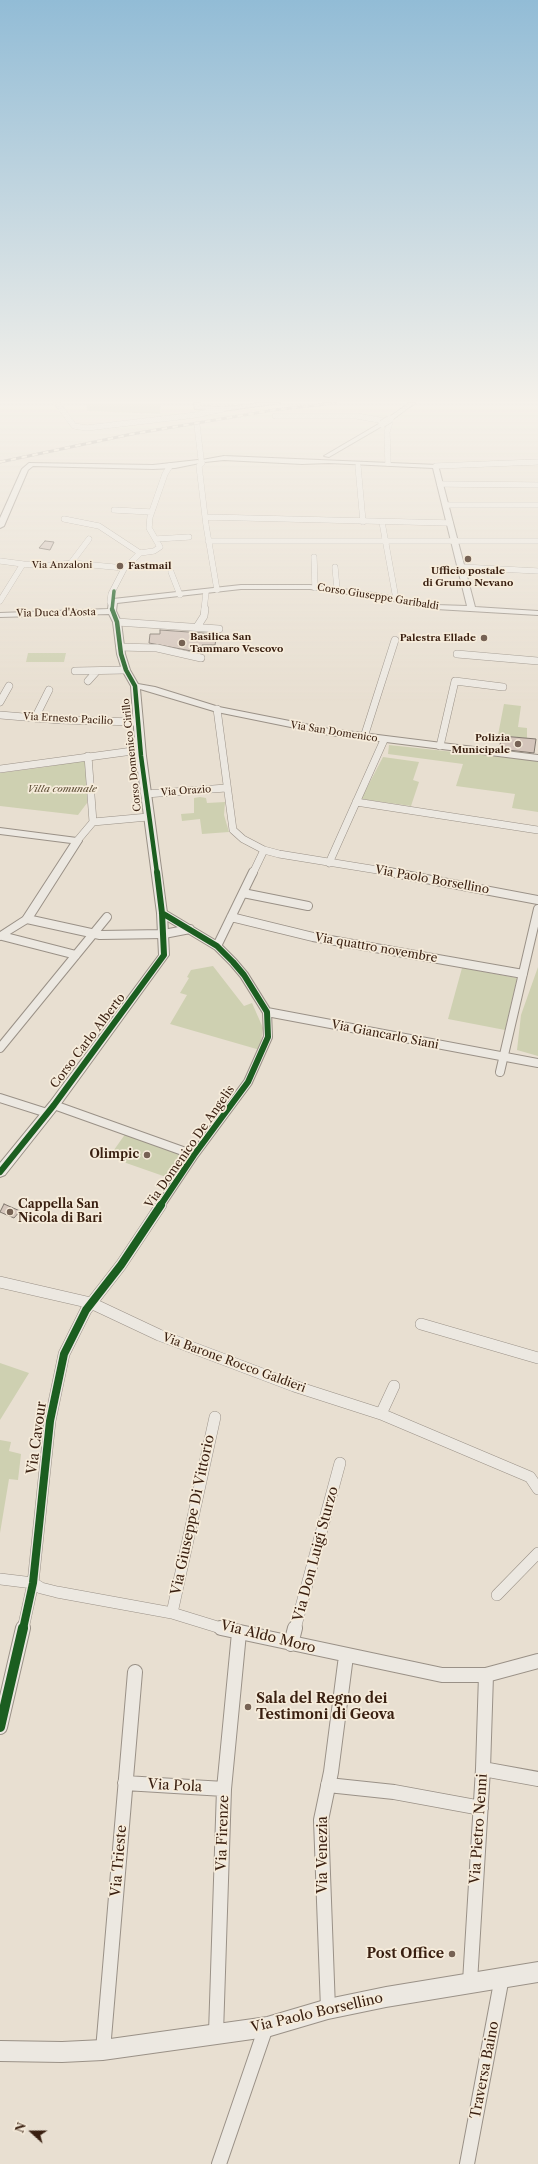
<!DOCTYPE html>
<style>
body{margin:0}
#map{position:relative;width:538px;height:2164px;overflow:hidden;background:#e8dfd1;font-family:"Libre Caslon Text",serif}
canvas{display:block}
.north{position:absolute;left:12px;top:2112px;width:40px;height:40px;-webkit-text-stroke:3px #f6ecdb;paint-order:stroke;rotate:291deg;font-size:11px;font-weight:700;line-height:16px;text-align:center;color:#391f10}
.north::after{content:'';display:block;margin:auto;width:14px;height:18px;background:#391f10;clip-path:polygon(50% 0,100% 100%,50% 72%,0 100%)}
</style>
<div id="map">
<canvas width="538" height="2164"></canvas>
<div class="north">N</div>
</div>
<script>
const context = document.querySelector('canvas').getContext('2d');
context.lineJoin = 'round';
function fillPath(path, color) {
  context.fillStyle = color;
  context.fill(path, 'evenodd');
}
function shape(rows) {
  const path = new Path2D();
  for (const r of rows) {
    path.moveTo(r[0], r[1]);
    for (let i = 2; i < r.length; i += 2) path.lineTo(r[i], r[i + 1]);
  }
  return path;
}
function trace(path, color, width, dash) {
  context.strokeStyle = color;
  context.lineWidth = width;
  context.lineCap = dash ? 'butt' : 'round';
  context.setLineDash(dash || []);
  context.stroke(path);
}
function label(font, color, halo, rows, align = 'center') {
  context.font = font + ' "Libre Caslon Text",serif';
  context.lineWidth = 3.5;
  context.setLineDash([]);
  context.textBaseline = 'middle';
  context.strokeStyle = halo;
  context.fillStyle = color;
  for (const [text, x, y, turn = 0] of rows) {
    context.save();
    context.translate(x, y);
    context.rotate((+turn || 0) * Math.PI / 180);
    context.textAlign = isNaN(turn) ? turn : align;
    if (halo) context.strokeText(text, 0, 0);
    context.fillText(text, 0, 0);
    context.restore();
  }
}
fillPath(shape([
 [86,403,161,403,160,414,87,411],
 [28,653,66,653,64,662,26,662],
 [504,704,521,706,518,727,527,728,527,738,498,735],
 [389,745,538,761,538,812,512,808,515,794,456,786,463,764,388,754],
 [383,757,419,762,413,780,419,782,411,806,361,799],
 [87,759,87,803,78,815,0,806,0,773,46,767],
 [200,797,206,798,207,803,225,802,224,815,229,832,202,834,200,819,182,821,181,814,194,813,194,798],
 [213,966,244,1006,252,1003,263,1028,260,1050,170,1024,187,995,180,993,189,978,187,977,191,970],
 [538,967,538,1056,517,1050,521,1015],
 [462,968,517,978,505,1030,448,1019],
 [126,1133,185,1154,169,1178,109,1157],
 [0,1363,29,1373,0,1420],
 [0,1440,11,1442,9,1451,21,1454,18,1480,9,1479,0,1533]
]), '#ced0b1');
const building = shape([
 [45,541,54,542,50,550,39,548,45,541],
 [160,630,217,634,215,645,202,645,202,653,149,643,150,634,160,634,160,630],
 [502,736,536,739,534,753,499,749,502,736],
 [4,1204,20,1211,14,1218,0,1212,4,1204]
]);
fillPath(building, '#d4c5bb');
trace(building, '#81786e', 1);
const minorFar4 = shape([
 [57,403,74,426,87,428,195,415,223,409],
 [275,416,357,416,390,422,387,432,388,463],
 [197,425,201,459],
 [202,463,199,466,206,525,217,590],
 [358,466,363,522],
 [436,466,538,462],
 [440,484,538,485],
 [446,505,538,505],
 [114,510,151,512],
 [205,517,450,523],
 [64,519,99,526,140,553],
 [382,522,396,599],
 [156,539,189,537],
 [208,541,538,541],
 [314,557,315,588],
 [0,561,23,564,0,601],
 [71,563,89,539],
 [23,564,44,566,72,563,124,568],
 [335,567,337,589],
 [461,567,538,571],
 [171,572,180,595],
 [112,605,110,602,111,594,124,569,140,553,154,551,160,547,149,528,150,517,165,474,170,466],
 [204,610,206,592]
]);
const minorFar3 = shape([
 [117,622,219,629],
 [197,627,204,616,205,609],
 [120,647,157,648,201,658],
 [457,654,538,661],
 [75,671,126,670],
 [88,681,97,671],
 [0,702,9,686],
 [217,709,233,830,243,839,264,850,279,854,396,873],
 [0,715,60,720,137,722],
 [35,718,49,690],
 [364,737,395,640],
 [440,746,455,681,503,687],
 [88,756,93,822],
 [0,769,140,750],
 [146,794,226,788],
 [356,802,538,830],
 [77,841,93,822,148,817],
 [329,863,384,740],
 [253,873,264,850]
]);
const minorFar2 = shape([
 [389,872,538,900],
 [243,893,308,906],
 [231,917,313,937,523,974],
 [27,919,100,935,164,934,190,929],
 [2,936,76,955],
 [217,946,253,872],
 [267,1012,538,1063],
 [0,1048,107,917],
 [500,1072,538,909],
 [0,1098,47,1113],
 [54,1105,194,1155],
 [160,1206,194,1155,248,1082,268,1037,267,1012,244,975,233,962,217,946,162,913]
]);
const minorFar1 = shape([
 [0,1282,91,1303,159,1335,294,1386,381,1414,530,1477,538,1489],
 [421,1324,538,1358],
 [381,1414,394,1386],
 [0,1579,33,1583,41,1588,57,1592,172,1613,224,1629],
 [497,1595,538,1553],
 [172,1613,215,1417],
 [23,1629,33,1583,50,1421,64,1354,86,1310,121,1265,161,1205],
 [295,1629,340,1463]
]);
const minor = shape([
 [221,1628,442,1675,486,1675,538,1661],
 [291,1644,295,1628],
 [0,1727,23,1628],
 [483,1769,538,1779],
 [125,1783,224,1789],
 [328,1785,394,1792,481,1808],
 [470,1982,483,1769,486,1675],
 [328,2009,321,1820,331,1772,346,1656],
 [216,2033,224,1789,239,1633],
 [103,2050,135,1672],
 [219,2164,266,2027],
 [467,2164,502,1977]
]);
const tertiary = shape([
 [194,403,200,403,200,406,223,407,264,403,280,403,223,411,195,409,194,403],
 [409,403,415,403,392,420,388,420,388,418,409,403],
 [382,422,384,423,384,425,329,457,324,456,382,422],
 [224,456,438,465,475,607,538,611,538,615,436,609,373,597,310,589,241,589,117,603,116,611,121,622,125,654,130,670,138,684,155,687,219,707,330,729,538,755,538,761,330,735,217,712,140,689,146,756,167,913,169,955,58,1108,5,1175,0,1177,0,1163,50,1102,159,955,157,913,136,756,131,686,122,670,117,654,113,622,109,614,0,617,0,613,108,609,109,601,113,599,241,585,310,585,373,593,436,605,467,606,433,468,329,463,302,464,224,460,205,462,202,460,224,456],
 [198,460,200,461,200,463,175,468,153,469,33,466,28,470,4,526,0,528,0,518,22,469,29,463,153,465,198,460],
 [0,828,77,838,82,841,31,921,0,940,0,932,23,917,71,843,0,834,0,828],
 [538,1962,538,1982,386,2007,328,2019,267,2037,103,2060,62,2062,0,2061,0,2041,62,2042,103,2040,267,2017,328,1999,386,1987,538,1962]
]);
trace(minorFar4, '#9a9187', 6);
trace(minorFar3, '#9a9187', 8);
trace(minorFar2, '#9a9187', 10);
trace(minorFar1, '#9a9187', 12);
trace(minor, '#9a9187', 16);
trace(tertiary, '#9a9187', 2);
trace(minorFar4, '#ece8e1', 5.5);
trace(minorFar3, '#ece8e1', 7);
trace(minorFar2, '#ece8e1', 8);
trace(minorFar1, '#ece8e1', 11);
trace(minor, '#ece8e1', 14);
fillPath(tertiary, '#ece8e1');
const rail = shape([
 [0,462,132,434,274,410,335,403]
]);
trace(rail, '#aba49d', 3);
trace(rail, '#f6ecdb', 2, [5.5]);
const tertiaryBridge = shape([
 [382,424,390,419]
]);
trace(tertiaryBridge, '#9a9187', 8, []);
trace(tertiaryBridge, '#ece8e1', 7);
trace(shape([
 [112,610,114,591]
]), '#1b5e20', 3.5);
trace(shape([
 [112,609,117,622,121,654,126,670,135,686,141,756,157,873]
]), '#1b5e20', 4.5);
trace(shape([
 [0,1172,54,1105,164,955,162,913,157,872],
 [160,1206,194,1155,248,1082,268,1037,267,1012,244,975,233,962,217,946,162,913]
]), '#1b5e20', 6);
trace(shape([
 [23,1629,33,1583,50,1421,64,1354,86,1310,121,1265,161,1205]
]), '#1b5e20', 8);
trace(shape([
 [0,1727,23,1628]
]), '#1b5e20', 10);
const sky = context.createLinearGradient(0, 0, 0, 705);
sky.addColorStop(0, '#92bcd6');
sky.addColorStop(0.57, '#f5f1ea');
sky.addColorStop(1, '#f5f1ea00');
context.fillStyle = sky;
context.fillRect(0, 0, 538, 705);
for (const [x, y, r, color] of [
 [468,559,4,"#766254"],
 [120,566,4,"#766254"],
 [484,638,4,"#766254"],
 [182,643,4,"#766254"],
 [518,744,4,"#766254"],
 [147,1155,4,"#766254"],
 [10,1212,4,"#766254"],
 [248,1707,4,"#766254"],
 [452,1954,4,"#766254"]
]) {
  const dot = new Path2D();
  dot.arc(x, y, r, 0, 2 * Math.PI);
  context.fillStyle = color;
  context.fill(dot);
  trace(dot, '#f6ecdb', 1.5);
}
label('10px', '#391f10', '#f6ecdb', [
 ["Via Anzaloni",62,565],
 ["Corso Giuseppe Garibaldi",378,597,9],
 ["Via Duca d'Aosta",56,613,-1],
 ["Via Ernesto Pacilio",68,719,3],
 ["Via San Domenico",334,732,9],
 ["Corso Domenico Cirillo",132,755,-96],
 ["Via Orazio",186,791,-4]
]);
label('bold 10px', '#391f10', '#f6ecdb', [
 ["Fastmail",128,566],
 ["Ufficio postale",468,571,"center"],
 ["di Grumo Nevano",468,583,"center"],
 ["Basilica San",190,637],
 ["Tammaro Vescovo",190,649],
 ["Palestra Ellade",476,638,"right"],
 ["Polizia",510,738,"right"],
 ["Municipale",510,750,"right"]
], 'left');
label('italic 10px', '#5f5038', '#f6ecdb', [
 ["Villa comunale",62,789]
]);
label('12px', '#391f10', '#f6ecdb', [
 ["Via Paolo Borsellino",432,880,10],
 ["Via quattro novembre",376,948,10],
 ["Via Giancarlo Siani",385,1035,11],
 ["Corso Carlo Alberto",88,1041,-53],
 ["Via Domenico De Angelis",190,1147,-55],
 ["Via Barone Rocco Galdieri",234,1363,20]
]);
label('bold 12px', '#391f10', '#f6ecdb', [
 ["Olimpic",139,1155],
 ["Cappella San",18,1205,"left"],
 ["Nicola di Bari",18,1219,"left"]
], 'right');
label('14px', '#391f10', '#f6ecdb', [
 ["Via Cavour",37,1438,-82],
 ["Via Giuseppe Di Vittorio",193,1515,-78],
 ["Via Don Luigi Sturzo",316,1554,-75],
 ["Via Aldo Moro",268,1637,14],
 ["Via Pola",175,1786,3],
 ["Via Pietro Nenni",479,1829,-86],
 ["Via Firenze",223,1833,-88],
 ["Via Venezia",323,1855,-90],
 ["Via Trieste",119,1861,-85],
 ["Via Paolo Borsellino",317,2013,-13],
 ["Traversa Baino",485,2070,-79]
]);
label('bold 14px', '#391f10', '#f6ecdb', [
 ["Sala del Regno dei",256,1699],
 ["Testimoni di Geova",256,1715],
 ["Post Office",444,1954,"right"]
], 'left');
</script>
